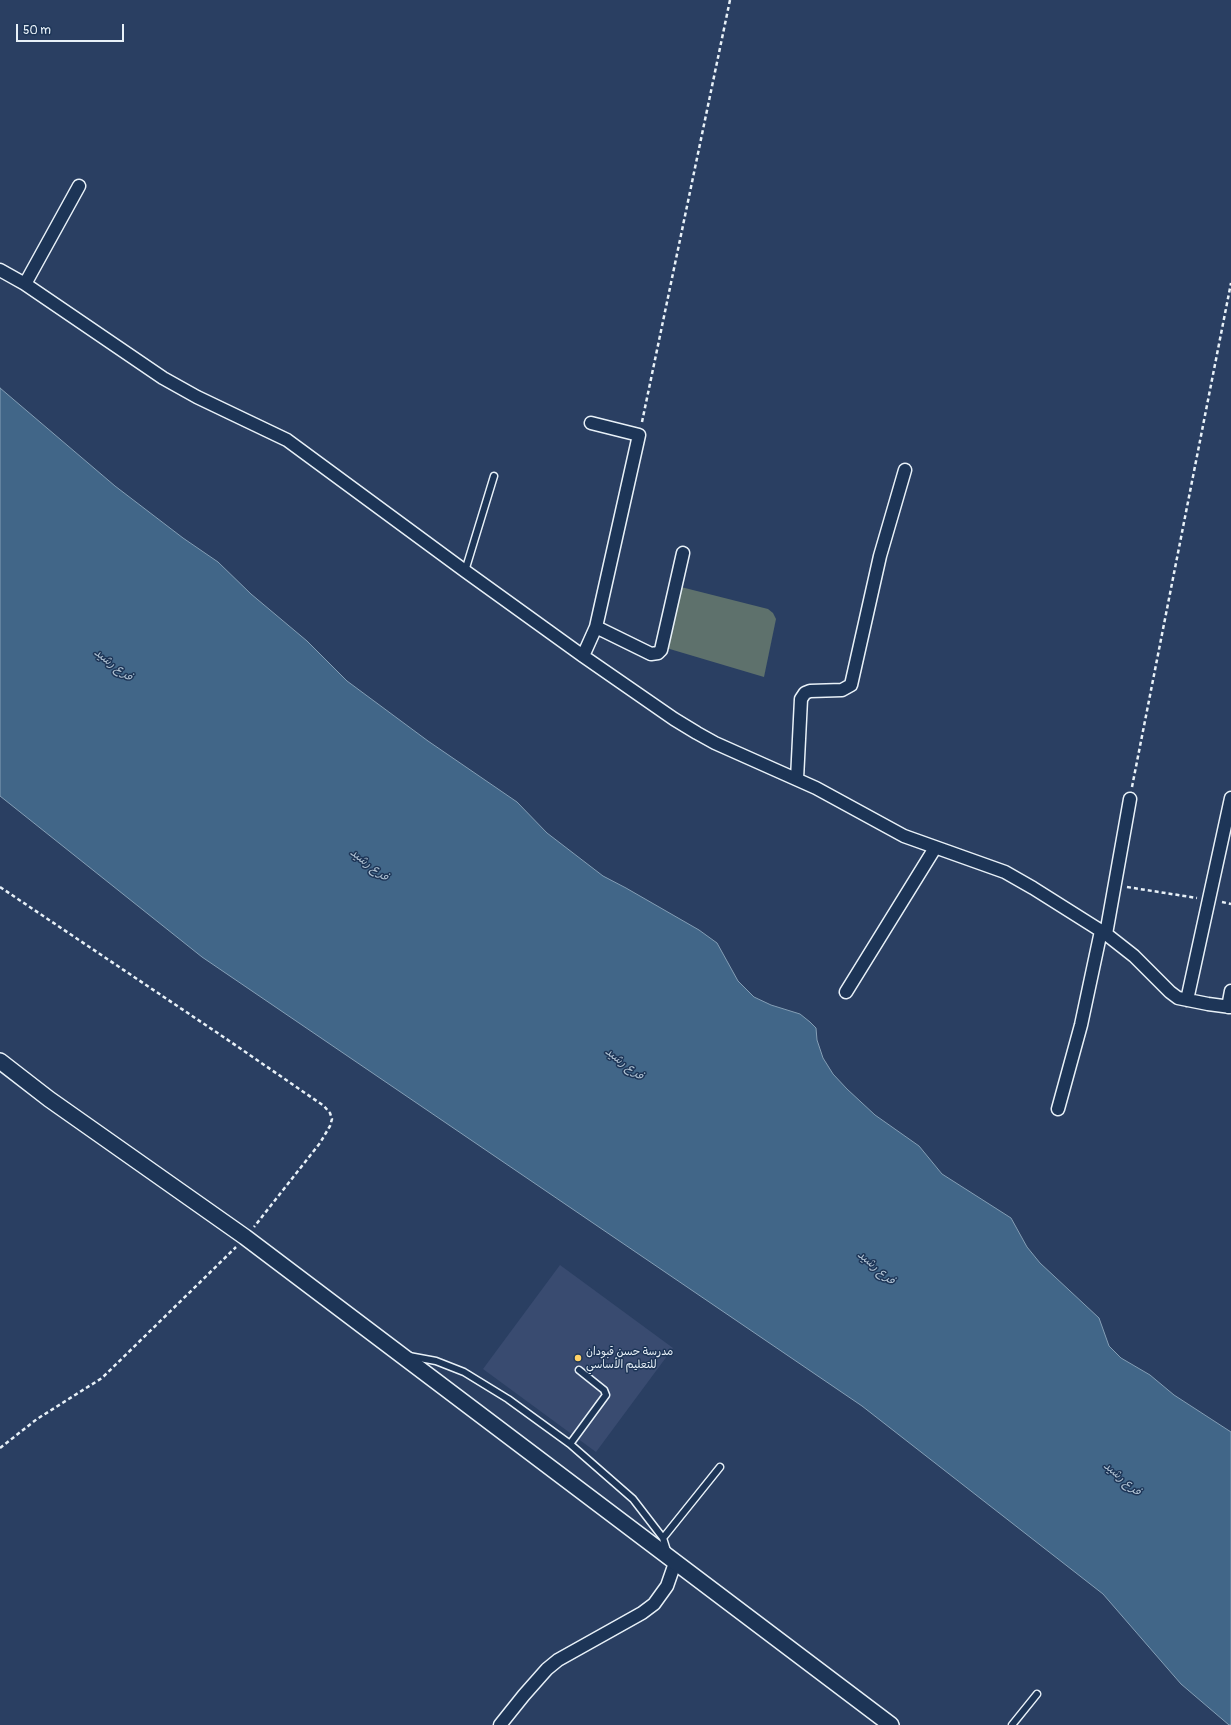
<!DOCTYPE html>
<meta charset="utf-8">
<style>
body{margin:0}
#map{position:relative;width:1231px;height:1725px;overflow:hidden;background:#2a3f62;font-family:Pangolin,sans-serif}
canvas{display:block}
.scale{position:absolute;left:16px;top:24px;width:108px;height:18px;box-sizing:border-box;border:2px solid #e8f1f8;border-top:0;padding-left:5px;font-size:12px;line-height:14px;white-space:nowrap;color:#e8f1f8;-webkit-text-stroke:3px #1d3557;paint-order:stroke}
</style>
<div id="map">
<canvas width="1231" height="1725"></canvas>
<div class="scale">50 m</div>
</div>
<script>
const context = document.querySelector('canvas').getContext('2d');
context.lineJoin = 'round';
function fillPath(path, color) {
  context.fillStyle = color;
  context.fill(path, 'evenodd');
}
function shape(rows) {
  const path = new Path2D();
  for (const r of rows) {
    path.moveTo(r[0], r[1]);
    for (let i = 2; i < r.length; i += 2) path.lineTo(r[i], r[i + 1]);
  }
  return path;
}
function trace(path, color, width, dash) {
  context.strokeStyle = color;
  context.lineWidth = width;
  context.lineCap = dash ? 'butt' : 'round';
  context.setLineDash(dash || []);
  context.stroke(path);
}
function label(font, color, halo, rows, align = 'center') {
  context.font = font + ' Pangolin,"Playpen Sans Arabic",sans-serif';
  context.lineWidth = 3;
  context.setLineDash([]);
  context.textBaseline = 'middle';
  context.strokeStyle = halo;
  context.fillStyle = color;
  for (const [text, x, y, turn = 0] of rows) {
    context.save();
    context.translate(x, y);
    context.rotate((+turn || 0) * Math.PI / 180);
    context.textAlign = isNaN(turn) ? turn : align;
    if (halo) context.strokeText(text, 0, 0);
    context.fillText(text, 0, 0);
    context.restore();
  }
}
fillPath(shape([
 [560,1265,673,1348,596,1452,483,1369]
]), '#394b70');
fillPath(shape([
 [677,586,768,609,773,613,776,619,764,677,663,647]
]), '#5e716c');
const water = shape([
 [0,388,115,486,183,538,218,562,251,594,307,641,347,681,428,741,517,802,547,833,603,876,626,888,699,930,717,943,738,981,754,997,771,1005,800,1014,810,1022,816,1028,817,1040,823,1058,833,1074,847,1089,875,1115,919,1146,942,1174,1011,1218,1027,1247,1040,1263,1099,1318,1109,1346,1121,1358,1150,1375,1174,1395,1231,1432,1231,1725,1229,1725,1181,1684,1103,1594,862,1406,202,957,0,796,0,388]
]);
fillPath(water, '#416688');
trace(water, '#849eb5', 1);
const service = shape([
 [465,571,494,476],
 [409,1356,436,1361,464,1372,508,1399,570,1444,633,1499,663,1538,668,1554],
 [570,1444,606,1395,604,1390,579,1370],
 [663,1538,720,1467],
 [1012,1725,1037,1694]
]);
const minor = shape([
 [0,270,25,284,163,378,197,397,287,440,465,571,583,656,674,719,697,733,715,743,816,788,904,836,1005,872,1033,888,1106,934,1134,956,1170,992,1178,998,1208,1004,1231,1007],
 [25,284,79,186],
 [596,627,651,654,658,653,661,650,683,553],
 [583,656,596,627,639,435,591,423],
 [797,779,801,699,805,693,810,691,842,690,851,685,880,556,905,470],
 [1106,934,1130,799],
 [846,992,935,848],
 [1187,1000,1231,798],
 [1228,1007,1231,991],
 [1058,1109,1081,1025,1101,931],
 [500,1725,524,1695,547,1669,558,1660,642,1613,654,1604,667,1586,675,1563]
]);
const tertiary = shape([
 [0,1061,49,1099,245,1237,891,1725]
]);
trace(service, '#e8f1f8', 9);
trace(minor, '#e8f1f8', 15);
trace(tertiary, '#e8f1f8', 18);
trace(shape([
 [642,422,730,0],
 [1132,787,1231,283],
 [0,887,225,1038,324,1106,330,1113,332,1119,330,1126,320,1143,254,1227],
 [1127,887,1197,898],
 [1222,902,1231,904],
 [0,1448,37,1419,102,1378,236,1247]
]), '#e8f1f8', 2.5, [4, 3]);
trace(service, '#1d3557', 6);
trace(minor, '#1d3557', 12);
trace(tertiary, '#1d3557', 15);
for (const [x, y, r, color] of [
 [578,1358,4,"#ffd166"]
]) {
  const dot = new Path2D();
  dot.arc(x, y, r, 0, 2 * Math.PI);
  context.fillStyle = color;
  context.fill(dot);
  trace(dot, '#1d3557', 1.5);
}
label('11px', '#e8f1f8', '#1d3557', [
 ["مدرسة حسن قبودان",586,1352],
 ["للتعليم الأساسي",586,1365]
], 'left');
label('italic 12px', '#aec0d1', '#1d3557', [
 ["فرع رشيد",113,665,38],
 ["فرع رشيد",369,865,38],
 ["فرع رشيد",624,1064,38],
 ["فرع رشيد",876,1268,41],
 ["فرع رشيد",1122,1479,41]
]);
</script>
